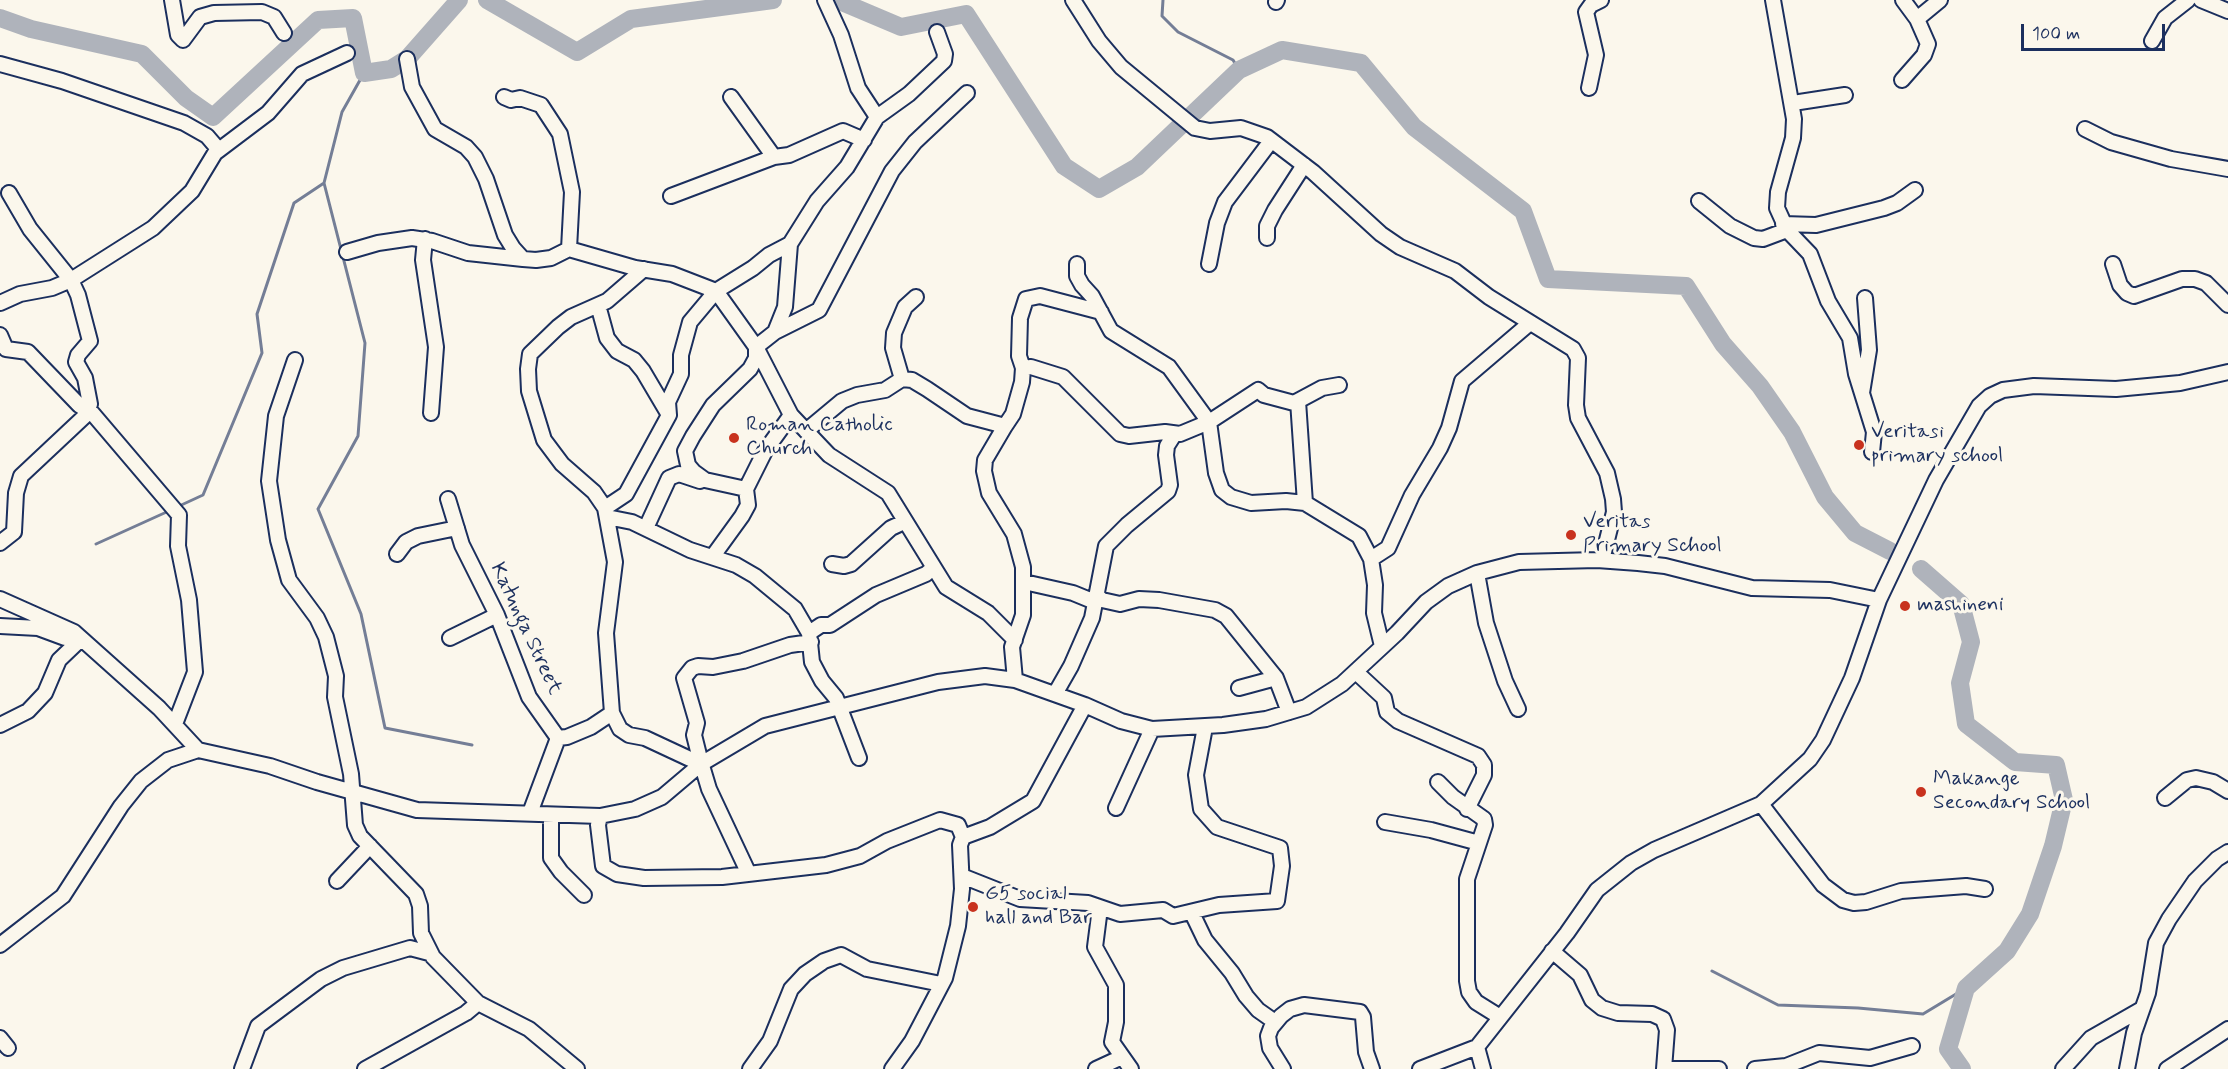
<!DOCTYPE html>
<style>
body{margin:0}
#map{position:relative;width:2228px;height:1069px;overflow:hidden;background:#fbf7ec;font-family:Mynerve,sans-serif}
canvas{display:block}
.scale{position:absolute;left:2021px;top:24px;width:144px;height:27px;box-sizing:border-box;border:3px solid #1b2f5e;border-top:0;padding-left:8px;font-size:18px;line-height:21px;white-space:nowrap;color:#1b2f5e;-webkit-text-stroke:4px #fbf7ec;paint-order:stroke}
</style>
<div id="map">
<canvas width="2228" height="1069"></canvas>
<div class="scale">100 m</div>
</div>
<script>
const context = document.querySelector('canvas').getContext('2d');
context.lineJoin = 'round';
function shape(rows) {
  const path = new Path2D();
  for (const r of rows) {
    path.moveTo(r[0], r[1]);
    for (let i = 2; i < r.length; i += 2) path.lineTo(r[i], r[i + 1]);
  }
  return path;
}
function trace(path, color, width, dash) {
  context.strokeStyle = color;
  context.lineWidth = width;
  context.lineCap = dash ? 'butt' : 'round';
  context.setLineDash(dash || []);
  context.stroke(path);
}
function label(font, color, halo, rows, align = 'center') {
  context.font = font + ' Mynerve,sans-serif';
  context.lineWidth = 6;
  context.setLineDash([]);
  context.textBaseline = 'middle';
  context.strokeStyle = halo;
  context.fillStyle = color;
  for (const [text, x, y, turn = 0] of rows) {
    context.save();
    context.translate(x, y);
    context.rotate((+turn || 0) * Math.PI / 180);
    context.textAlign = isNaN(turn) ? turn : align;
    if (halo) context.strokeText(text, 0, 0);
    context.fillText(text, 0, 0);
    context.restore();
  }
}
trace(shape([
 [1163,0,1162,16,1178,32,1233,60,1239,70],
 [364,73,342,112,324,183,365,343,358,436,318,509,361,614,385,728,472,745],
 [177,507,203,495,262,353,257,314,294,203,324,183],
 [96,544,171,510],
 [1712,971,1778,1005,1858,1008,1923,1014,1966,988]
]), '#747e96', 3);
trace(shape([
 [487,0,577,52,631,19,773,0],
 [837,0,901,27,966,14,1064,166,1099,189,1137,167,1239,70,1282,50,1361,63,1414,127,1523,211,1548,279,1686,286,1723,344,1760,386,1792,432,1825,497,1855,533,1890,551],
 [0,18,31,29,142,54,186,98,213,117,318,20,353,18,364,73,391,69,407,59,459,0],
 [1921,569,1961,604,1971,642,1960,683,1966,724,2015,762,2056,765,2064,800,2053,846,2030,914,2007,951,1966,988,1948,1049,1962,1069]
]), '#afb3bb', 18);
const minor = shape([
 [172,0,178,35,183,40,200,17,214,13,262,12,274,17,284,33],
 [825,0,841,35,858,88,877,117],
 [1073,0,1099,41,1121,67,1195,128,1210,131,1241,128,1267,137,1313,172,1381,234,1400,247,1455,271,1489,297,1573,349,1578,358,1576,405,1578,418,1607,473,1613,499,1614,512,1602,560],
 [1773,0,1794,119,1793,138,1778,192,1777,208,1787,230,1810,254,1828,301,1850,338,1856,374,1874,432,1872,452],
 [1903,0,1917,19,1940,0],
 [2201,0,2228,11],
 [1276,2,1277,0],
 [937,32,945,54,944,61,909,94,877,117,847,167,817,201,790,244,769,255,753,268,716,291,756,347,791,415,829,455,888,493,946,587,988,613,1015,640],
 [2152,41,2165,18,2188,0],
 [407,59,412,87,435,129,466,147,475,157,486,179,505,235,513,248,523,259,536,260,551,258,569,249],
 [0,64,62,81,184,123,207,136,219,150],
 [1902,80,1924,55,1928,44,1917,19],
 [1589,88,1596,55,1586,12,1591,5,1601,0],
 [504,97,511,100,520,98,541,105,560,134,572,192,569,249,635,268,672,274,716,291,690,322,681,355,681,374,668,402,669,415,626,494,605,508],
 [731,97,774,157],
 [1793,103,1845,95],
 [2085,129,2111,142,2171,159,2228,169],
 [671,196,774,157,789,155,843,131,864,140],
 [1699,201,1730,226,1754,238,1763,239,1787,230],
 [1783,224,1816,225,1884,208,1897,203,1915,190],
 [1267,238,1267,226,1275,210,1304,165],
 [425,239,423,260,436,347,431,413],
 [347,252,378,243,412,238,432,241,468,253,523,259],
 [1077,264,1077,276,1082,285,1092,296,1111,331,1169,367,1209,422,1216,473,1222,490,1231,497,1251,503,1286,501,1305,503,1359,536,1371,559,1375,585,1374,613,1382,646],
 [1209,264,1217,223,1225,202,1271,141],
 [2113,264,2120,285,2127,293,2134,296,2182,279,2195,279,2206,283,2228,305],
 [0,303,20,294,52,288,71,280,153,228,192,191,215,153,268,113,302,74,347,53],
 [598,305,607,338,617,351,634,360,643,371,669,415],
 [775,332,785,307,790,244],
 [0,335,6,349,28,352,79,405,93,414,179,515,178,546,189,600,195,672,175,724],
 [295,360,276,416,269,481,278,540,289,580,317,618,326,637,336,676,335,697,351,774,355,825,360,836,416,894,420,906,421,933,433,957,478,1003,529,1029,577,1069],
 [1023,368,1031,367,1063,377,1120,434,1129,436,1165,432,1180,434,1209,422,1258,390,1264,395,1294,403,1322,388,1339,385],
 [902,379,893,348,894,333,905,307,916,297],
 [1862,393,1869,350,1865,298],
 [1298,401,1305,503],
 [1005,426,985,460,984,471,989,493,1014,534,1023,567,1023,615,1012,647,1015,680],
 [806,431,842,401,857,395,885,390,902,379,912,380,927,389,967,416,1005,426,1013,414,1022,382,1023,368,1019,356,1020,318,1026,299,1040,296,1101,312],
 [746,489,705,480,694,472,688,465,685,451,693,436,713,405,750,369,756,358,756,347,775,332,819,310,892,171,915,142,967,93],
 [448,499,462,545,497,615,529,697,558,738,530,813],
 [607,517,632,522,690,550,736,565,755,576,795,609,809,633],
 [646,528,669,478,679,474,700,481],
 [0,543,14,532,16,493,21,476,86,415,90,404,85,378,76,362,78,355,90,341,78,295,71,280,30,229,9,193],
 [397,554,406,542,418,536,457,528],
 [713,556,742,516,748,505,746,489,765,451,791,415],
 [1371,559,1388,548,1412,495,1440,448,1449,428,1462,381,1530,323],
 [832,564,844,566,851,564,891,528,904,522],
 [1477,573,1486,623,1505,681,1518,709],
 [1024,582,1073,593,1095,602],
 [1096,595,1102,600,1120,604,1139,599,1159,600,1215,610,1226,616,1276,678,1289,712],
 [0,599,74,632,159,708,198,750],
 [0,626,38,628,65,638,74,632],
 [450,638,497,615],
 [1356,672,1384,698,1387,712,1398,721,1478,756,1484,765,1484,775,1467,809],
 [1239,688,1276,678],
 [1055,694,1071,666,1092,618,1106,546,1127,525,1168,491,1170,485,1166,455,1167,446,1174,435],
 [612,713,606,633,615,562,605,508,594,492,562,464,544,440,529,391,528,369,530,354,558,327,571,317,607,301,644,269],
 [0,725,28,711,45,693,59,660,81,639],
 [558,738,567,737,591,727,612,713,620,729,629,735,645,738,690,759,700,759],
 [859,758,836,698,822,681,812,662,809,633,821,625,830,625,876,595,926,574,933,568],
 [1438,782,1453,797,1484,819,1485,825,1467,879,1467,981,1469,992,1476,1002,1500,1017],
 [2165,798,2187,780,2196,778,2213,782,2228,791],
 [1761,804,1823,885,1843,900,1854,903,1866,902,1901,891,1966,886,1985,889],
 [1116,808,1152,729],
 [551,816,551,858,561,872,584,895],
 [600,816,598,825,603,866,617,874,644,878,722,877,826,865,860,856,887,841,940,820,958,825,963,837],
 [1385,822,1431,830,1479,843],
 [748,872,709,789,700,759,694,735,697,723,684,678,692,668,698,666,713,667,743,661,790,645,811,642],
 [962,876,1020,899,1088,903,1120,914,1163,910,1173,916,1219,905,1277,901,1282,866,1280,848,1217,827,1201,809,1196,775,1205,727],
 [337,881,370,846],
 [1100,908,1095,947,1116,985,1116,1022,1112,1042,1131,1069],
 [1192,913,1205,940,1232,973,1246,996,1258,1010,1275,1022],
 [0,945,63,896,121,806,141,781,168,760,198,750,270,766,317,782,417,810,600,816,635,809,662,797,701,764,765,726,938,682,985,676,1015,680,1085,705,1121,721,1152,729,1223,725,1266,719,1306,707,1342,684,1397,633,1426,602,1448,586,1477,573,1519,562,1597,560,1638,563,1665,566,1752,588,1830,590,1879,600],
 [1552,951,1580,975,1592,1000,1602,1008,1618,1013,1652,1014,1663,1019,1667,1030,1664,1069],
 [0,1038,8,1048],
 [1477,1047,1483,1069],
 [242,1069,258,1026,321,979,343,968,410,948,429,953],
 [365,1069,466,1013,478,1003],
 [750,1069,770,1041,791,989,805,974,824,961,841,955,867,969,941,984],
 [892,1069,912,1041,945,978,958,926,962,889,960,845,963,837,990,827,1033,801,1085,705],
 [1096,1069,1122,1057],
 [1283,1069,1270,1048,1268,1036,1271,1028,1281,1016,1290,1009,1304,1005,1360,1012,1363,1017,1366,1052,1372,1069],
 [1420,1069,1477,1047,1567,933,1597,890,1631,863,1654,850,1761,804,1810,759,1823,740,1852,678,1879,600,1936,480,1979,406,1990,396,2003,390,2034,386,2116,389,2180,383,2228,372],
 [1669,1069,1719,1069],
 [1755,1069,1786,1066,1819,1053,1870,1058,1912,1046],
 [2063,1069,2091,1038,2140,1010],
 [2127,1069,2134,1033,2148,993,2156,943,2169,919,2195,881,2217,859,2228,852],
 [2167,1069,2228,1029]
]);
trace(minor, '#1b2f5e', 18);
trace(minor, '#fbf7ec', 14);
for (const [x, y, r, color] of [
 [734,438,6,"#c8321e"],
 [1859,445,6,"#c8321e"],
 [1571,535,6,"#c8321e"],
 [1905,606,6,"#c8321e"],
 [1921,792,6,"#c8321e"],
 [973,907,6,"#c8321e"]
]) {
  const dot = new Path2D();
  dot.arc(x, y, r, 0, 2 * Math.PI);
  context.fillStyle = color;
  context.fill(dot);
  trace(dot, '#fbf7ec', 2);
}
label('21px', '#1b2f5e', '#fbf7ec', [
 ["Roman Catholic",746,426],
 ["Church",746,450],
 ["Veritasi",1871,433],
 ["primary school",1871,457],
 ["Veritas",1583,523],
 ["Primary School",1583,547],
 ["mashineni",1917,606],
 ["Makange",1933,780],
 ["Secondary School",1933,804],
 ["G5 social",985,895],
 ["hall and Bar",985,919]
], 'left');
label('21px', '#1b2f5e', '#fbf7ec', [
 ["Katunga Street",525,629,65]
]);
</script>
